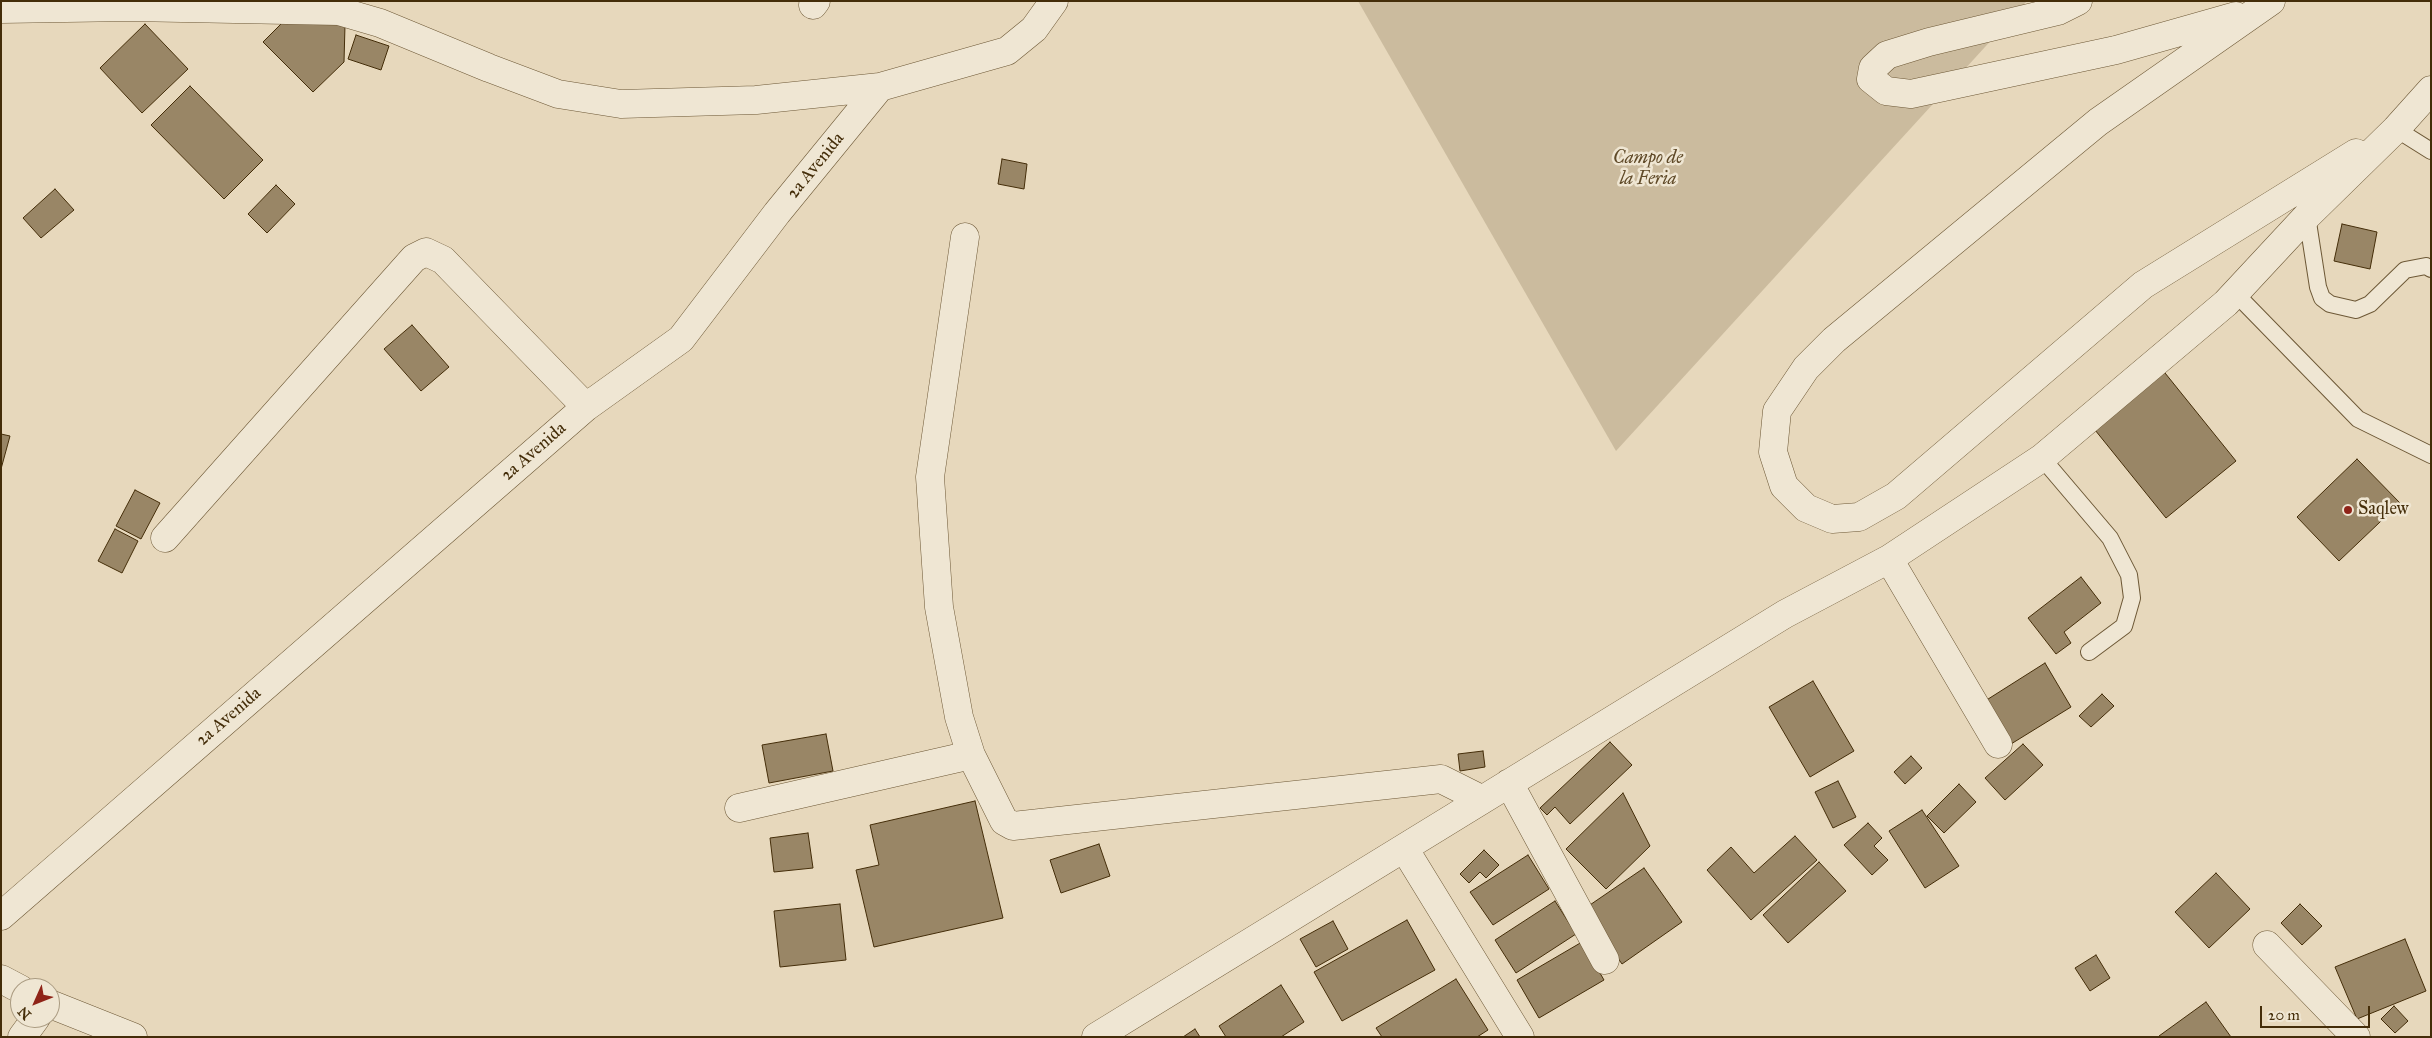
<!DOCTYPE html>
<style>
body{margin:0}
#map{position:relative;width:2432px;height:1038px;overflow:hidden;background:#e7d8bc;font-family:"IM FELL Great Primer",serif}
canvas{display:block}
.frame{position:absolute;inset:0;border:2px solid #442d09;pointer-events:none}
.north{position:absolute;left:10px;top:978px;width:50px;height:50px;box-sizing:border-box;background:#efe6d3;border:1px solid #ab9c82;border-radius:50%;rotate:226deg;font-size:14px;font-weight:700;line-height:20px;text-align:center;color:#442d09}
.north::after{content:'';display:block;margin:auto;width:18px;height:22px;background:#8f2418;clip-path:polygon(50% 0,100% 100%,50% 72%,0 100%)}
.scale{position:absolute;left:2260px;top:1006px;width:110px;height:22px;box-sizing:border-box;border:2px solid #442d09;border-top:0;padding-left:6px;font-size:15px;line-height:18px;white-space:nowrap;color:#442d09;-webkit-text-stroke:4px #efe6d3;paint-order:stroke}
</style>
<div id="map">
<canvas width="2432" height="1038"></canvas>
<div class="frame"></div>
<div class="north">N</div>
<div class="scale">20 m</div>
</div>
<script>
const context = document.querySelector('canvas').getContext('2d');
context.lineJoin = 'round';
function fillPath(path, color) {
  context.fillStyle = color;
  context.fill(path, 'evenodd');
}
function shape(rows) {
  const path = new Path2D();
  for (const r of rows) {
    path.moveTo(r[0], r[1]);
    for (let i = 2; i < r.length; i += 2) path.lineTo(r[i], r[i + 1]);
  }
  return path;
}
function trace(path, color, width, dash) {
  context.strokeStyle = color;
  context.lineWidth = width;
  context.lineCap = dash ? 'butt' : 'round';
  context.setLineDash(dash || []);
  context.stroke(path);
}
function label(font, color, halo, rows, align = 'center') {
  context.font = font + ' "IM FELL Great Primer",serif';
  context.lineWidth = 5;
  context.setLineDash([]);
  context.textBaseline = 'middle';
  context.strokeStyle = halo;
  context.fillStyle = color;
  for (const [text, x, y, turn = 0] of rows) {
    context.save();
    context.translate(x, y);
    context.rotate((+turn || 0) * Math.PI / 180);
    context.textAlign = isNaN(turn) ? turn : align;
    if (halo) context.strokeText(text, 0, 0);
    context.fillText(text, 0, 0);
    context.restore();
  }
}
fillPath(shape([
 [1358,1,2027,1,1616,451]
]), '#cbbb9e');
const building = shape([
 [284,21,345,25,344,62,313,92,263,42,284,21],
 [145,24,188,69,142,113,100,68,145,24],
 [356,35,389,46,381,70,348,59,356,35],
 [190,86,263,160,224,199,151,125,190,86],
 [1002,159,1027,164,1024,189,998,184,1002,159],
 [276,185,295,204,267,233,248,214,276,185],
 [55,189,74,210,41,238,23,218,55,189],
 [2342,224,2377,232,2370,269,2334,261,2342,224],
 [412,325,449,367,421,391,384,349,412,325],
 [2161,368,2236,461,2166,518,2091,425,2161,368],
 [1,434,10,436,1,469,1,434],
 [2357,459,2400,503,2339,561,2297,517,2357,459],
 [135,490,160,503,141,539,116,526,135,490],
 [115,529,138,541,122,573,98,561,115,529],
 [2081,577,2101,603,2064,632,2071,643,2056,654,2028,618,2081,577],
 [2045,663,2071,707,2011,744,1985,701,2045,663],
 [1813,681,1854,751,1810,777,1769,707,1813,681],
 [2102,694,2114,706,2091,727,2079,716,2102,694],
 [826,734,833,771,769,783,762,745,826,734],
 [1610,742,1632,765,1570,824,1555,807,1547,815,1540,808,1610,742],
 [2023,744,2043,765,2005,800,1985,778,2023,744],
 [1483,751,1485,767,1460,771,1458,754,1483,751],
 [1911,756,1922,768,1905,784,1894,772,1911,756],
 [1838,781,1856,817,1833,828,1815,792,1838,781],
 [1959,784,1976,802,1944,833,1927,816,1959,784],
 [1623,793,1650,846,1606,889,1566,849,1623,793],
 [975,801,1003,918,874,947,856,870,879,865,870,825,975,801],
 [1922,810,1959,866,1925,888,1889,831,1922,810],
 [1868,823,1882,838,1874,846,1888,860,1872,875,1844,845,1868,823],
 [808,833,813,868,774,872,770,838,808,833],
 [1795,836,1817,860,1751,920,1707,870,1731,847,1754,873,1795,836],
 [1099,844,1110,876,1061,893,1050,860,1099,844],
 [1484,850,1499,865,1486,878,1480,872,1469,883,1460,874,1484,850],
 [1528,855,1549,889,1493,925,1470,892,1528,855],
 [1819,862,1846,891,1788,943,1763,915,1819,862],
 [1644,868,1682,922,1622,964,1584,909,1644,868],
 [2216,873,2250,909,2209,948,2175,912,2216,873],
 [1555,901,1576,934,1516,973,1495,940,1555,901],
 [840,904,846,960,780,967,774,911,840,904],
 [2300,904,2322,926,2302,945,2281,923,2300,904],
 [1407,920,1435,970,1342,1021,1314,972,1407,920],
 [1333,921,1348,949,1316,967,1300,939,1333,921],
 [2405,939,2426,991,2357,1019,2335,967,2405,939],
 [1582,942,1604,980,1539,1018,1517,980,1582,942],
 [2096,955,2110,978,2090,991,2075,968,2096,955],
 [1456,979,1488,1030,1477,1037,1382,1037,1376,1028,1456,979],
 [1281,985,1304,1022,1281,1037,1226,1037,1219,1026,1281,985],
 [2206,1002,2231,1037,2159,1037,2159,1036,2206,1002],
 [2394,1006,2408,1021,2395,1033,2381,1019,2394,1006],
 [1195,1029,1200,1037,1183,1037,1195,1029]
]);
fillPath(building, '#998666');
trace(building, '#442d09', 1);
const service = shape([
 [2396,129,2431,151],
 [2307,216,2318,287,2322,298,2330,304,2356,310,2370,304,2405,270,2426,266,2431,269],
 [2235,293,2358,419,2431,455],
 [2042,458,2110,538,2129,575,2132,598,2124,626,2089,652]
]);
const minor = shape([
 [2078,1,2058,11,1929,42,1887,55,1873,68,1871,79,1886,91,1911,94,2116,50,2236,16],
 [2271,1,2098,122,1834,340,1806,368,1777,411,1773,452,1784,486,1806,508,1832,519,1859,517,1896,496,2143,285,2356,153],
 [813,5,816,1],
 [1,9,130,7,339,11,380,23,489,68,558,94,621,104,756,100,880,87,1007,51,1034,29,1054,1],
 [965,237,930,477,939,607,959,717,971,755,1004,821,1013,826,1441,779,1481,799],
 [165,538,414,258,426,252,443,260,586,407],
 [1889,559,1998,744],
 [1509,783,1605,960],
 [739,808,971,755],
 [1404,848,1520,1037],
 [1,916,586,407,681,339,777,213,880,87],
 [2267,945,2356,1037],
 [1,979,20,989],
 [50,1004,133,1037],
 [22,1037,36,1018],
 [1096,1037,1785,614,1889,559,2042,458,2226,303,2307,216,2396,129,2431,90]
]);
trace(service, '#6d5836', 18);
trace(minor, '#6d5836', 29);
trace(service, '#efe6d3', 16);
trace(minor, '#efe6d3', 28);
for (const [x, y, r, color] of [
 [2348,510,5,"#8f2418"]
]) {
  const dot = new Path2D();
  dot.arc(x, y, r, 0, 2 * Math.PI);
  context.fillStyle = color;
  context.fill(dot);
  trace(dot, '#efe6d3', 2);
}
label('italic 18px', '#5f4927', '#efe6d3', [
 ["Campo de",1648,159],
 ["la Feria",1648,180]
]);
label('18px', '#442d09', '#efe6d3', [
 ["2a Avenida",816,166,-51],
 ["2a Avenida",534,452,-41],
 ["2a Avenida",229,717,-41]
]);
label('18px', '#442d09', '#efe6d3', [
 ["Saqlew",2358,510]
], 'left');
</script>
